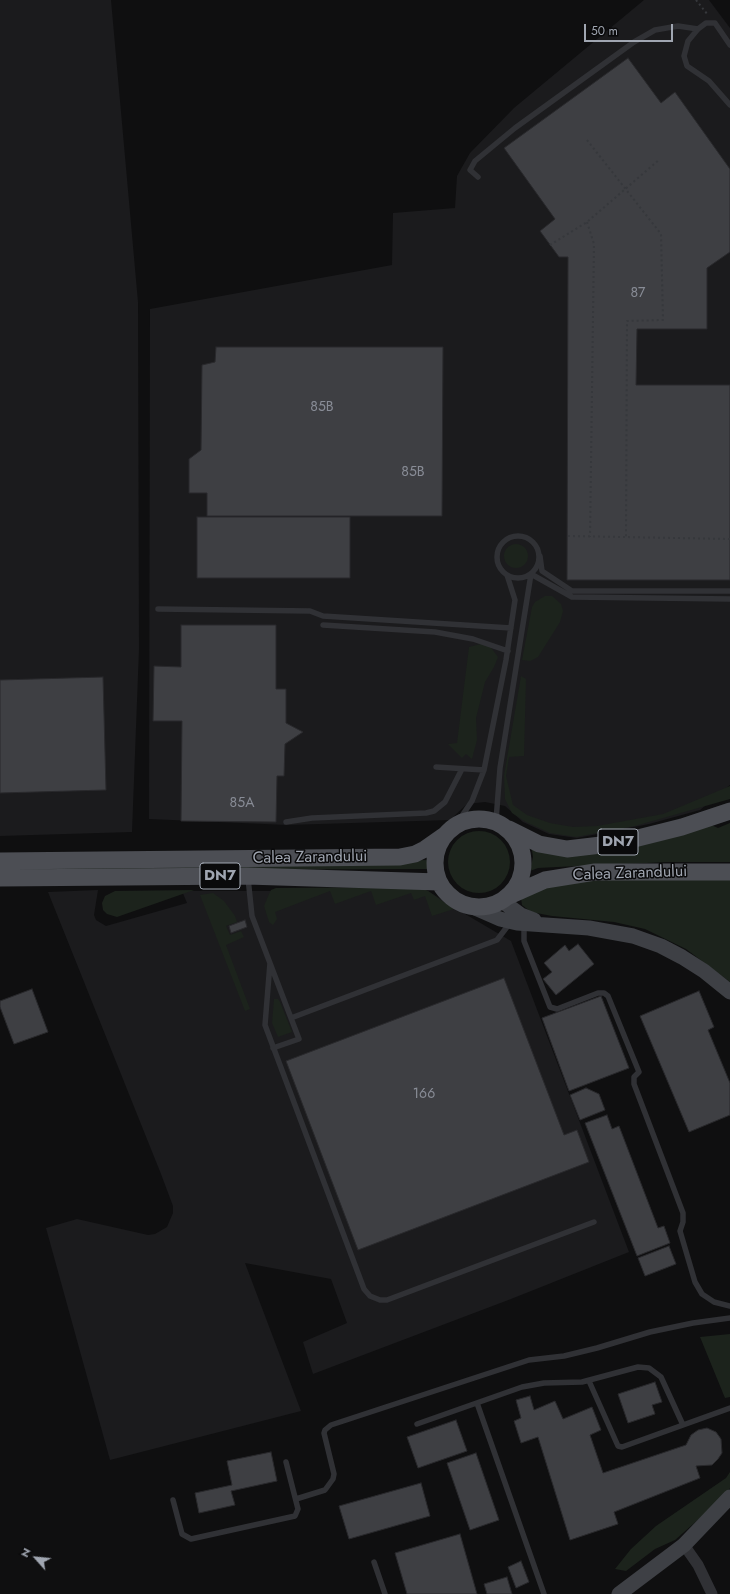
<!DOCTYPE html>
<style>
body{margin:0}
#map{position:relative;width:730px;height:1594px;overflow:hidden;background:#0f0f10;font-family:Jost,sans-serif}
canvas{display:block}
.north{position:absolute;left:16px;top:1538px;width:40px;height:40px;-webkit-text-stroke:3px #0a0a0b;paint-order:stroke;rotate:297deg;font-size:11px;font-weight:700;line-height:16px;text-align:center;color:#a0a6b1}
.north::after{content:'';display:block;margin:auto;width:14px;height:18px;background:#a0a6b1;clip-path:polygon(50% 0,100% 100%,50% 72%,0 100%)}
.scale{position:absolute;left:584px;top:24px;width:89px;height:18px;box-sizing:border-box;border:2px solid #a0a6b1;border-top:0;padding-left:5px;font-size:12px;line-height:14px;white-space:nowrap;color:#a0a6b1;-webkit-text-stroke:3px #0a0a0b;paint-order:stroke}
</style>
<div id="map">
<canvas width="730" height="1594"></canvas>
<div class="north">N</div>
<div class="scale">50 m</div>
</div>
<script>
const context = document.querySelector('canvas').getContext('2d');
context.lineJoin = 'round';
function fillPath(path, color) {
  context.fillStyle = color;
  context.fill(path, 'evenodd');
}
function shape(rows) {
  const path = new Path2D();
  for (const r of rows) {
    if (r.length === 3) {
      path.moveTo(r[0] + r[2], r[1]);
      path.arc(r[0], r[1], r[2], 0, 2 * Math.PI);
      continue;
    }
    path.moveTo(r[0], r[1]);
    for (let i = 2; i < r.length; i += 2) path.lineTo(r[i], r[i + 1]);
  }
  return path;
}
function trace(path, color, width, dash) {
  context.strokeStyle = color;
  context.lineWidth = width;
  context.lineCap = dash ? 'butt' : 'round';
  context.setLineDash(dash || []);
  context.stroke(path);
}
function label(font, color, halo, rows, align = 'center') {
  context.font = font + ' Jost,sans-serif';
  context.lineWidth = 3;
  context.setLineDash([]);
  context.textBaseline = 'middle';
  context.strokeStyle = halo;
  context.fillStyle = color;
  for (const [text, x, y, turn = 0] of rows) {
    context.save();
    context.translate(x, y);
    context.rotate((+turn || 0) * Math.PI / 180);
    context.textAlign = isNaN(turn) ? turn : align;
    if (halo) context.strokeText(text, 0, 0);
    context.fillText(text, 0, 0);
    context.restore();
  }
}
fillPath(shape([
 [0,0,111,0,138,302,139,649,132,832,0,836],
 [644,0,709,0,730,28,730,785,700,810,649,824,577,838,549,834,523,822,505,806,485,802,467,804,450,820,287,825,149,819,150,309,392,265,393,213,455,208,457,176,470,153,514,108],
 [98,890,94,915,96,920,106,926,187,903,182,891,428,891,455,908,511,941,629,1252,511,1299,313,1374,303,1342,347,1323,331,1279,245,1263,301,1411,110,1460,46,1228,77,1219,148,1235,155,1234,167,1227,173,1213,173,1206,161,1174,48,892]
]), '#1b1b1d');
fillPath(shape([
 [516,556,12],
 [545,596,552,596,561,604,563,611,560,622,538,657,530,661,522,660,532,607,535,602],
 [481,644,489,645,498,657,494,667,485,682,476,718,477,740,472,759,466,754,462,758,448,744,457,743,469,647],
 [521,676,526,679,524,756,509,757,506,776,513,805,527,815,550,823,573,827,597,826,663,814,730,786,730,799,635,826,576,837,550,833,526,822,512,813,505,799,504,776],
 [730,823,730,862,668,862,557,867,538,868,530,871,533,857,531,844,541,850,709,824,718,828],
 [479,862,31],
 [431,860,431,869,0,870,0,865],
 [730,876,730,982,686,949,645,929,614,922,552,916,531,912,522,905,521,898,546,882],
 [418,887,428,891,454,909,432,916,425,896,414,900,411,893,376,905,371,891,335,904,330,891,275,912,277,919,273,925,269,922,264,906,269,894,271,890,276,888],
 [194,890,117,917,107,914,103,910,102,903,105,896,115,891],
 [213,893,224,901,235,916,237,922,226,926,230,935,241,931,244,937,226,945,250,1009,245,1011,200,895],
 [274,999,278,999,280,1002,292,1032,278,1037,272,1023],
 [730,1334,730,1397,725,1398,700,1337],
 [730,1472,730,1488,725,1496,675,1540,655,1549,626,1571,615,1569,631,1549,656,1526,726,1478]
]), '#1c231c');
const building = shape([
 [628,58,661,103,675,92,730,169,730,252,707,268,707,329,637,329,636,385,730,385,730,580,567,580,568,257,559,257,540,231,555,219,504,148,628,58],
 [216,347,443,347,442,516,207,516,207,493,189,493,189,459,201,450,202,365,215,362,216,347],
 [197,517,350,517,350,578,197,578,197,517],
 [181,625,276,625,276,689,286,689,286,723,303,732,285,744,284,776,277,776,276,822,181,821,182,721,153,721,154,666,181,667,181,625],
 [103,677,106,790,0,793,0,680,103,677],
 [245,920,247,927,231,933,229,926,245,920],
 [578,944,594,964,556,995,543,979,552,972,544,963,565,945,569,951,578,944],
 [504,978,564,1135,577,1130,589,1162,358,1250,286,1061,504,978],
 [32,989,48,1032,14,1044,0,1007,0,1001,32,989],
 [699,991,714,1027,708,1030,730,1083,730,1115,689,1132,640,1016,699,991],
 [601,996,629,1068,569,1091,542,1018,601,996],
 [586,1088,599,1094,605,1110,580,1120,570,1095,586,1088],
 [607,1115,612,1129,619,1126,658,1228,664,1226,670,1243,637,1256,585,1123,607,1115],
 [669,1246,676,1264,645,1276,638,1258,669,1246],
 [655,1382,662,1402,652,1405,655,1414,628,1423,618,1394,655,1382],
 [530,1396,534,1410,555,1401,563,1419,592,1407,601,1430,590,1435,603,1473,686,1445,691,1435,698,1430,707,1428,716,1432,721,1439,722,1453,718,1459,712,1465,696,1466,700,1478,614,1512,618,1524,570,1540,538,1437,521,1443,514,1421,521,1418,516,1400,530,1396],
 [456,1420,467,1451,418,1468,407,1437,456,1420],
 [271,1452,277,1481,231,1491,235,1505,199,1513,195,1493,232,1485,227,1461,271,1452],
 [476,1453,499,1520,470,1530,447,1463,476,1453],
 [421,1483,430,1516,349,1539,339,1506,421,1483],
 [460,1534,477,1594,407,1594,395,1553,460,1534],
 [521,1561,529,1582,516,1588,508,1567,521,1561],
 [507,1577,512,1594,487,1594,484,1584,507,1577]
]);
fillPath(building, '#3e3f43');
trace(building, '#29292c', 1);
trace(shape([
 [696,0,708,15],
 [587,140,661,234,663,320,627,321,626,538],
 [587,222,594,244,590,537],
 [550,245,587,222,660,159],
 [568,536,730,539]
]), '#36383c', 2, [2, 3]);
trace(shape([
 [730,45,715,23,706,23,698,29,688,41,684,56,687,66,709,81,730,105],
 [478,177,470,170,475,161,515,128,634,42,655,30,678,26,698,29],
 [518,557,21],
 [540,556,542,571,572,591,730,591],
 [158,609,310,611,323,616,511,628],
 [323,625,435,632,473,639,508,651],
 [436,767,484,770],
 [496,821,500,768,531,574,572,597,730,599],
 [286,822,312,818,426,813,434,811,445,802,462,769],
 [455,826,472,801,484,770,506,660,515,600,507,575],
 [248,878,252,916,299,1039,273,1048],
 [524,924,524,941,550,1007,557,1009,598,993,604,993,608,996,639,1072,634,1077,634,1084,683,1213,683,1222,680,1231,695,1282,702,1294,714,1302,730,1306],
 [270,963,265,1025,364,1289,370,1296,380,1300,387,1300,594,1222],
 [291,1018,497,940,510,923],
 [589,1381,618,1446,622,1447,730,1408],
 [477,1403,544,1594],
 [417,1424,522,1387,544,1383,582,1382,638,1367,649,1368,661,1377,683,1425],
 [296,1499,325,1490,333,1479,334,1474,324,1433,325,1430,331,1425,529,1360,564,1356,597,1348,650,1332,693,1323,730,1318],
 [173,1500,182,1534,191,1539,295,1516,298,1509,286,1462],
 [374,1562,385,1594]
]), '#303135', 5.5);
trace(shape([
 [684,1545,698,1565,712,1594]
]), '#303135', 11);
trace(shape([
 [502,901,521,915,534,920],
 [468,905,500,919,517,923,589,928,633,936,661,946,682,957,704,971,730,992],
 [619,1594,684,1545,730,1497]
]), '#3e4045', 15);
trace(shape([
 [479,863,44],
 [509,829,539,844,567,849,618,843,682,827,730,811],
 [0,861,400,857,415,854,425,849,445,835],
 [0,878,247,876,439,882],
 [509,896,545,880,595,872,730,872]
]), '#4c4e54', 17);
label('14px', '#888c96', null, [
 ["87",638,294],
 ["85B",322,408],
 ["85B",413,473],
 ["85A",242,804],
 ["166",424,1095]
]);
for (const [x, y, w] of [
 [618,842,40],
 [220,876,40]
]) {
  const box = new Path2D();
  box.roundRect(x - w / 2, y - 13, w, 26, 3);
  context.fillStyle = '#0a0a0b';
  context.fill(box);
  trace(box, '#a0a6b1', 1);
}
label('bold 15px', '#a0a6b1', null, [
 ["DN7",618,842],
 ["DN7",220,876]
]);
label('16px', '#a0a6b1', '#0a0a0b', [
 ["Calea Zarandului",310,858,-1],
 ["Calea Zarandului",630,874,-2]
]);
</script>
